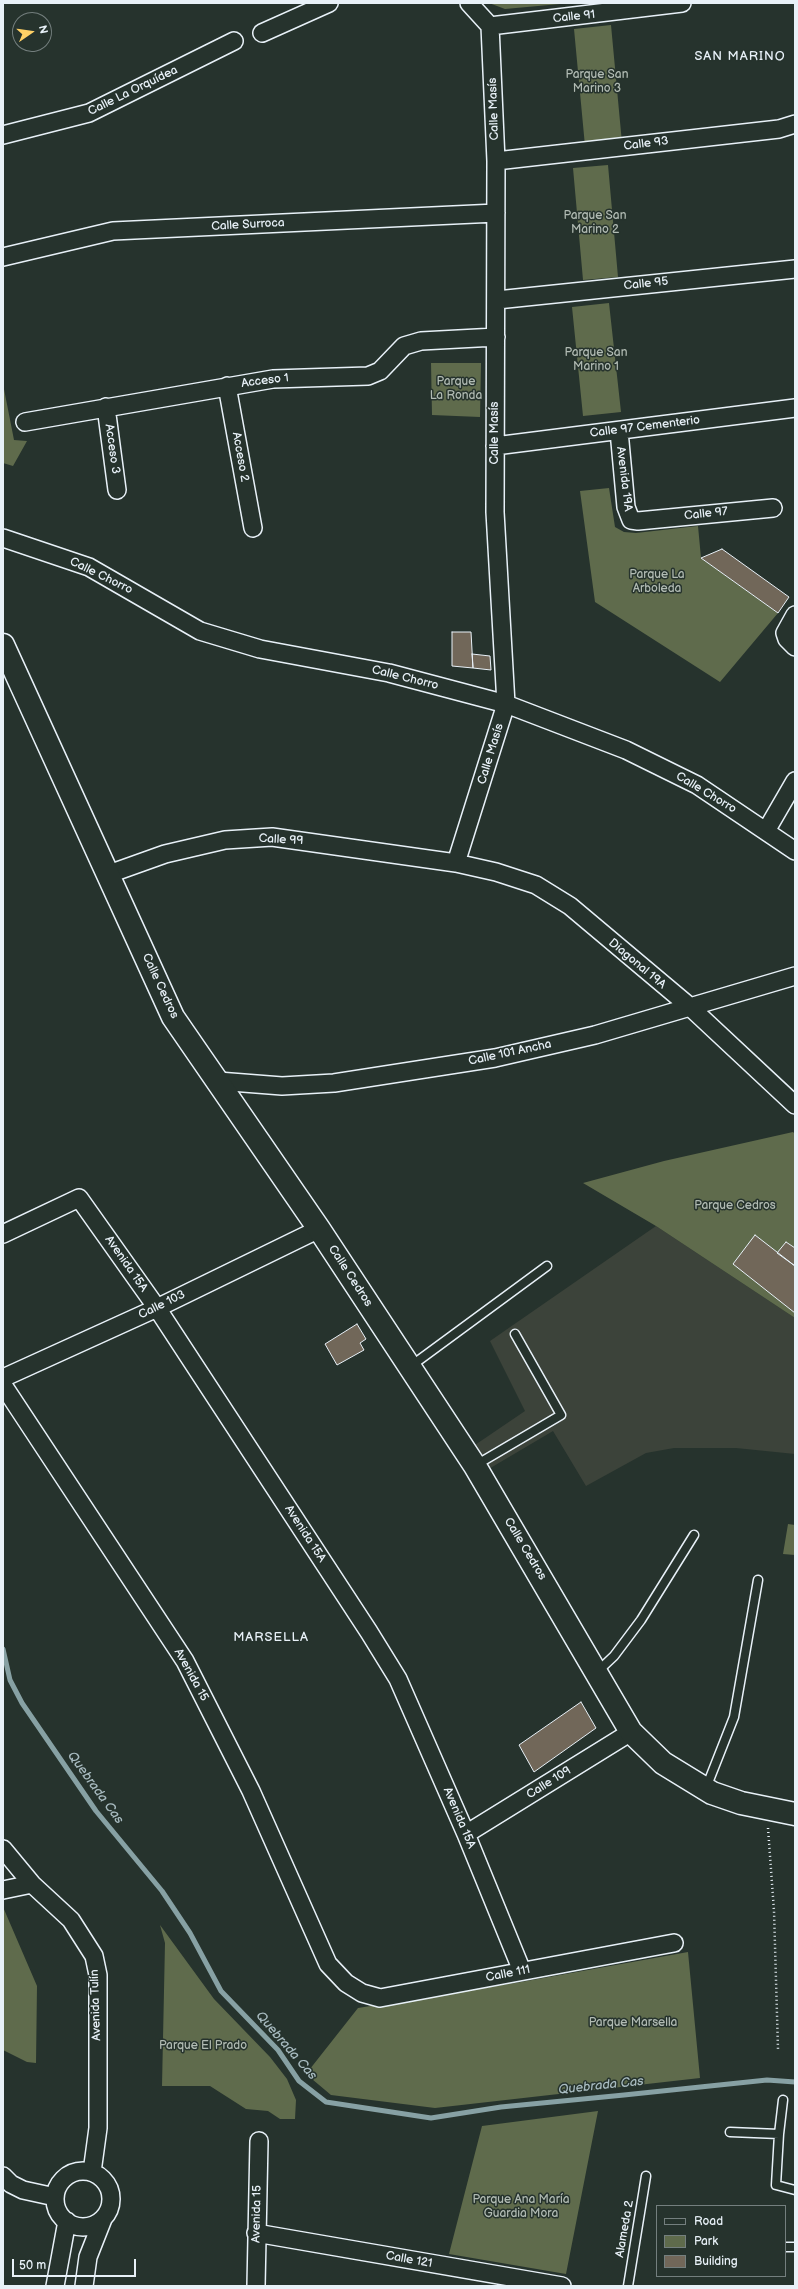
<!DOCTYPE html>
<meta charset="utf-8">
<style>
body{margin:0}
#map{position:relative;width:798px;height:2289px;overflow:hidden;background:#26332d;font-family:"Balsamiq Sans",sans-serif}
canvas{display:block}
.frame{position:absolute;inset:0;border:4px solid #e8f1f8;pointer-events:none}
.legend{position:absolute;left:656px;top:2205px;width:130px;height:72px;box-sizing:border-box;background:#26332d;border:1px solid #747f7e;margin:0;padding:5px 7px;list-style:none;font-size:12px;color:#e8f1f8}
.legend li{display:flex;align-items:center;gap:8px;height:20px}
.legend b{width:20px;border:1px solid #747f7e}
.north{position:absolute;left:12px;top:12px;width:40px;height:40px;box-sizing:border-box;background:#26332d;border:1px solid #747f7e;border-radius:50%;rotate:77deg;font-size:11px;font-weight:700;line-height:16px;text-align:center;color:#e8f1f8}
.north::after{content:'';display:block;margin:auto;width:14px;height:18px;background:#ffd166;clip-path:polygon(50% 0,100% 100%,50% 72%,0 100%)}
.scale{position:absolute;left:12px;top:2259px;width:124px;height:18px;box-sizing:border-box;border:2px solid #e8f1f8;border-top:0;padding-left:5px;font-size:12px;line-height:14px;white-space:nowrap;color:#e8f1f8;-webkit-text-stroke:3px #26332d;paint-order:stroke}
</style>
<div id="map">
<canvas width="798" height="2289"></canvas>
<div class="frame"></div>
<ul class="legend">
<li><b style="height:5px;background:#26332d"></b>Road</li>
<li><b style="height:11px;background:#5f6b4c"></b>Park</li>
<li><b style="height:11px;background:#716759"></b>Building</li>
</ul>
<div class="north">N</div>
<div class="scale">50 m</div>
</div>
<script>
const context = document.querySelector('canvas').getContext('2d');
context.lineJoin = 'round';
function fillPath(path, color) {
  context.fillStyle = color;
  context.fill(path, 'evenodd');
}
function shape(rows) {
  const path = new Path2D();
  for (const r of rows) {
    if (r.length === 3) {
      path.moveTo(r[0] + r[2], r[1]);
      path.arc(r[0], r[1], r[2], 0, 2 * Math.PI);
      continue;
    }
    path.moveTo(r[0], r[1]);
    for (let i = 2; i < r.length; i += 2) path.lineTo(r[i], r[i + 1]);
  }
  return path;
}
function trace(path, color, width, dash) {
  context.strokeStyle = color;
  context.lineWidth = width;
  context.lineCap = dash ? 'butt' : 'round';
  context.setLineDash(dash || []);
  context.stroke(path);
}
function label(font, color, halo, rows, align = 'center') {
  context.font = font + ' "Balsamiq Sans",sans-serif';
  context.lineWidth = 3;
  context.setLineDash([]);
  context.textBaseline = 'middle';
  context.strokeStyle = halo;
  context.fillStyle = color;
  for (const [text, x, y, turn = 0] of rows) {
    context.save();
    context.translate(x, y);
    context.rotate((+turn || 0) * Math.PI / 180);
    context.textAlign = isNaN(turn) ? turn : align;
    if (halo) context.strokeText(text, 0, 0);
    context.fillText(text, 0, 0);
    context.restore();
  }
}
fillPath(shape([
 [656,1226,795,1318,795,1454,736,1448,674,1448,646,1453,586,1486,553,1431,487,1470,472,1447,525,1411,490,1341]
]), '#3c433a');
fillPath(shape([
 [489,3,560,3,560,4,505,9],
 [611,25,622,143,585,146,574,29],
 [608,165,618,277,583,280,573,168],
 [609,303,621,412,583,416,572,307],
 [431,363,481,363,480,417,432,415],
 [3,384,14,440,27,441,13,466,3,463],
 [609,488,615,527,624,532,636,533,698,526,701,558,778,613,720,682,595,602,580,491],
 [793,1132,795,1134,795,1318,656,1226,583,1183,664,1161],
 [788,1524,795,1525,795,1555,783,1554],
 [3,1907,37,1986,36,2063,27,2062,3,2050],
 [160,1925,214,1999,270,2057,287,2079,296,2100,295,2119,280,2119,268,2111,246,2109,210,2086,162,2086,165,1943],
 [688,1952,700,2078,435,2108,331,2095,306,2074,358,2008,521,1982],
 [598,2111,566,2274,449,2254,482,2126]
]), '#5f6b4c');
trace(shape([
 [3,1649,10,1680,22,1703,96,1811,162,1891,190,1933,221,1991,278,2050,299,2081,326,2102,431,2118,501,2107,624,2095,767,2080,795,2082]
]), '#87a1a4', 5);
const building = shape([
 [722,549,789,597,778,613,701,558,722,549],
 [452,632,471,632,473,668,452,666,452,632],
 [472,654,490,656,491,670,473,668,472,654],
 [755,1235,795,1266,795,1313,733,1264,755,1235],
 [786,1242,795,1248,795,1266,777,1253,786,1242],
 [357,1324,366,1339,360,1343,364,1350,337,1365,325,1344,357,1324],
 [581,1702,596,1728,534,1772,519,1745,581,1702]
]);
fillPath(building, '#716759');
trace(building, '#e8f1f8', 1);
const lane = shape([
 [411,1366,547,1266],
 [476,1465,561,1415,515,1334],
 [597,1672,614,1656,641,1620,694,1535],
 [706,1788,734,1717,758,1580],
 [730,2132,779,2134,776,2185,795,2190],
 [779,2134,783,2100],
 [785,2247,795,2247],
 [628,2286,646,2176]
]);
const street = shape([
 [490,26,682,3],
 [262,33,329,3],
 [3,135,89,113,234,41],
 [496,161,779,129,795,124],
 [3,257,113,231,496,213],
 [497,300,795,269],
 [227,386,253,528],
 [106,407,117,490],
 [25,422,273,379,368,376,380,371,404,346,421,341,496,337],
 [619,431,626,507,631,520,638,521,773,508],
 [495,446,795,408],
 [3,538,89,567,200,631,260,649,389,673,506,704,626,750,697,785,795,851],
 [795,615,785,633,787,639,795,647],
 [766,831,795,781],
 [456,863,506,704,495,512,496,161,490,26,469,3],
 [109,874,165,854,225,840,272,837,456,863,496,872,536,885,570,906,689,1006,795,1105],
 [218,1081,282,1086,334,1083,495,1058,595,1035,795,976],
 [3,1234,79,1198,157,1308,369,1632,398,1679,466,1834,522,1971],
 [3,1378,157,1308,319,1229],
 [3,1385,185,1661,251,1791,328,1964,346,1983,362,1993,380,1998,674,1943],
 [466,1834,631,1732],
 [3,1849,32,1884,71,1920,94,1956,98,1975,98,2128,92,2172],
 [3,1890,32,1884],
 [83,2199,28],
 [3,2176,11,2184,23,2190,55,2197],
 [256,2233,562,2286],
 [55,2286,67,2221],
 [84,2286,88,2257,103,2219],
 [256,2286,259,2141]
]);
const secondary = shape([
 [3,645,173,1017,319,1229,475,1466,631,1732,663,1763,712,1793,741,1803,795,1814]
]);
trace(lane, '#e8f1f8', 11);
trace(street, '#e8f1f8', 20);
trace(secondary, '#e8f1f8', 25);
trace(shape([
 [768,1828,774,1911,778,2049]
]), '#e8f1f8', 2.5, [1, 3]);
trace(lane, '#26332d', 8);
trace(street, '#26332d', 17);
trace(secondary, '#26332d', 22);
label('12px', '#e8f1f8', '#26332d', [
 ["Calle 91",574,17,-6],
 ["Calle La Orquídea",133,91,-26],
 ["Calle Masís",494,109,-92],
 ["Calle 93",646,144,-7],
 ["Calle Surroca",248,225,-3],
 ["Calle 95",646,284,-6],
 ["Acceso 1",265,381,-7],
 ["Calle 97 Cementerio",645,427,-7],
 ["Calle Masís",495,433,-90],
 ["Acceso 3",112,449,82],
 ["Acceso 2",240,457,80],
 ["Avenida 19A",624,479,83],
 ["Calle 97",706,514,-6],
 ["Calle Chorro",101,576,26],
 ["Calle Chorro",405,678,14],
 ["Calle Masís",491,754,-73],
 ["Calle Chorro",706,793,31],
 ["Calle 99",281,840,3],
 ["Diagonal 19A",637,964,40],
 ["Calle Cedros",160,986,65],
 ["Calle 101 Ancha",510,1053,-12],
 ["Avenida 15A",126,1264,55],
 ["Calle Cedros",350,1276,57],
 ["Calle 103",162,1305,-26],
 ["Avenida 15A",305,1534,57],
 ["Calle Cedros",525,1549,59],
 ["Avenida 15",191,1675,61],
 ["Calle 109",549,1783,-32],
 ["Avenida 15A",459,1818,67],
 ["Calle 111",508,1974,-11],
 ["Avenida Tulín",96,2005,-92],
 ["Avenida 15",257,2214,-89],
 ["Alameda 2",625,2229,-80],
 ["Calle 121",409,2260,10]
]);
label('12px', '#b1bbb3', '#26332d', [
 ["Parque San",597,75],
 ["Marino 3",597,89],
 ["Parque San",595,216],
 ["Marino 2",595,230],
 ["Parque San",596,353],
 ["Marino 1",596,367],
 ["Parque",456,382],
 ["La Ronda",456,396],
 ["Parque La",657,575],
 ["Arboleda",657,589],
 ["Parque Cedros",735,1206],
 ["Parque Marsella",633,2023],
 ["Parque El Prado",203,2046],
 ["Parque Ana María",521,2200],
 ["Guardia Mora",521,2214]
]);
context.letterSpacing = '1px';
label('13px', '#e8f1f8', '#26332d', [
 ["SAN MARINO",740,57],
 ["MARSELLA",271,1638]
]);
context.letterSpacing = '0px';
label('italic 13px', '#a8bbc0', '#26332d', [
 ["Quebrada Cas",95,1788,54],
 ["Quebrada Cas",286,2046,49],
 ["Quebrada Cas",601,2086,-6]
]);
</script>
